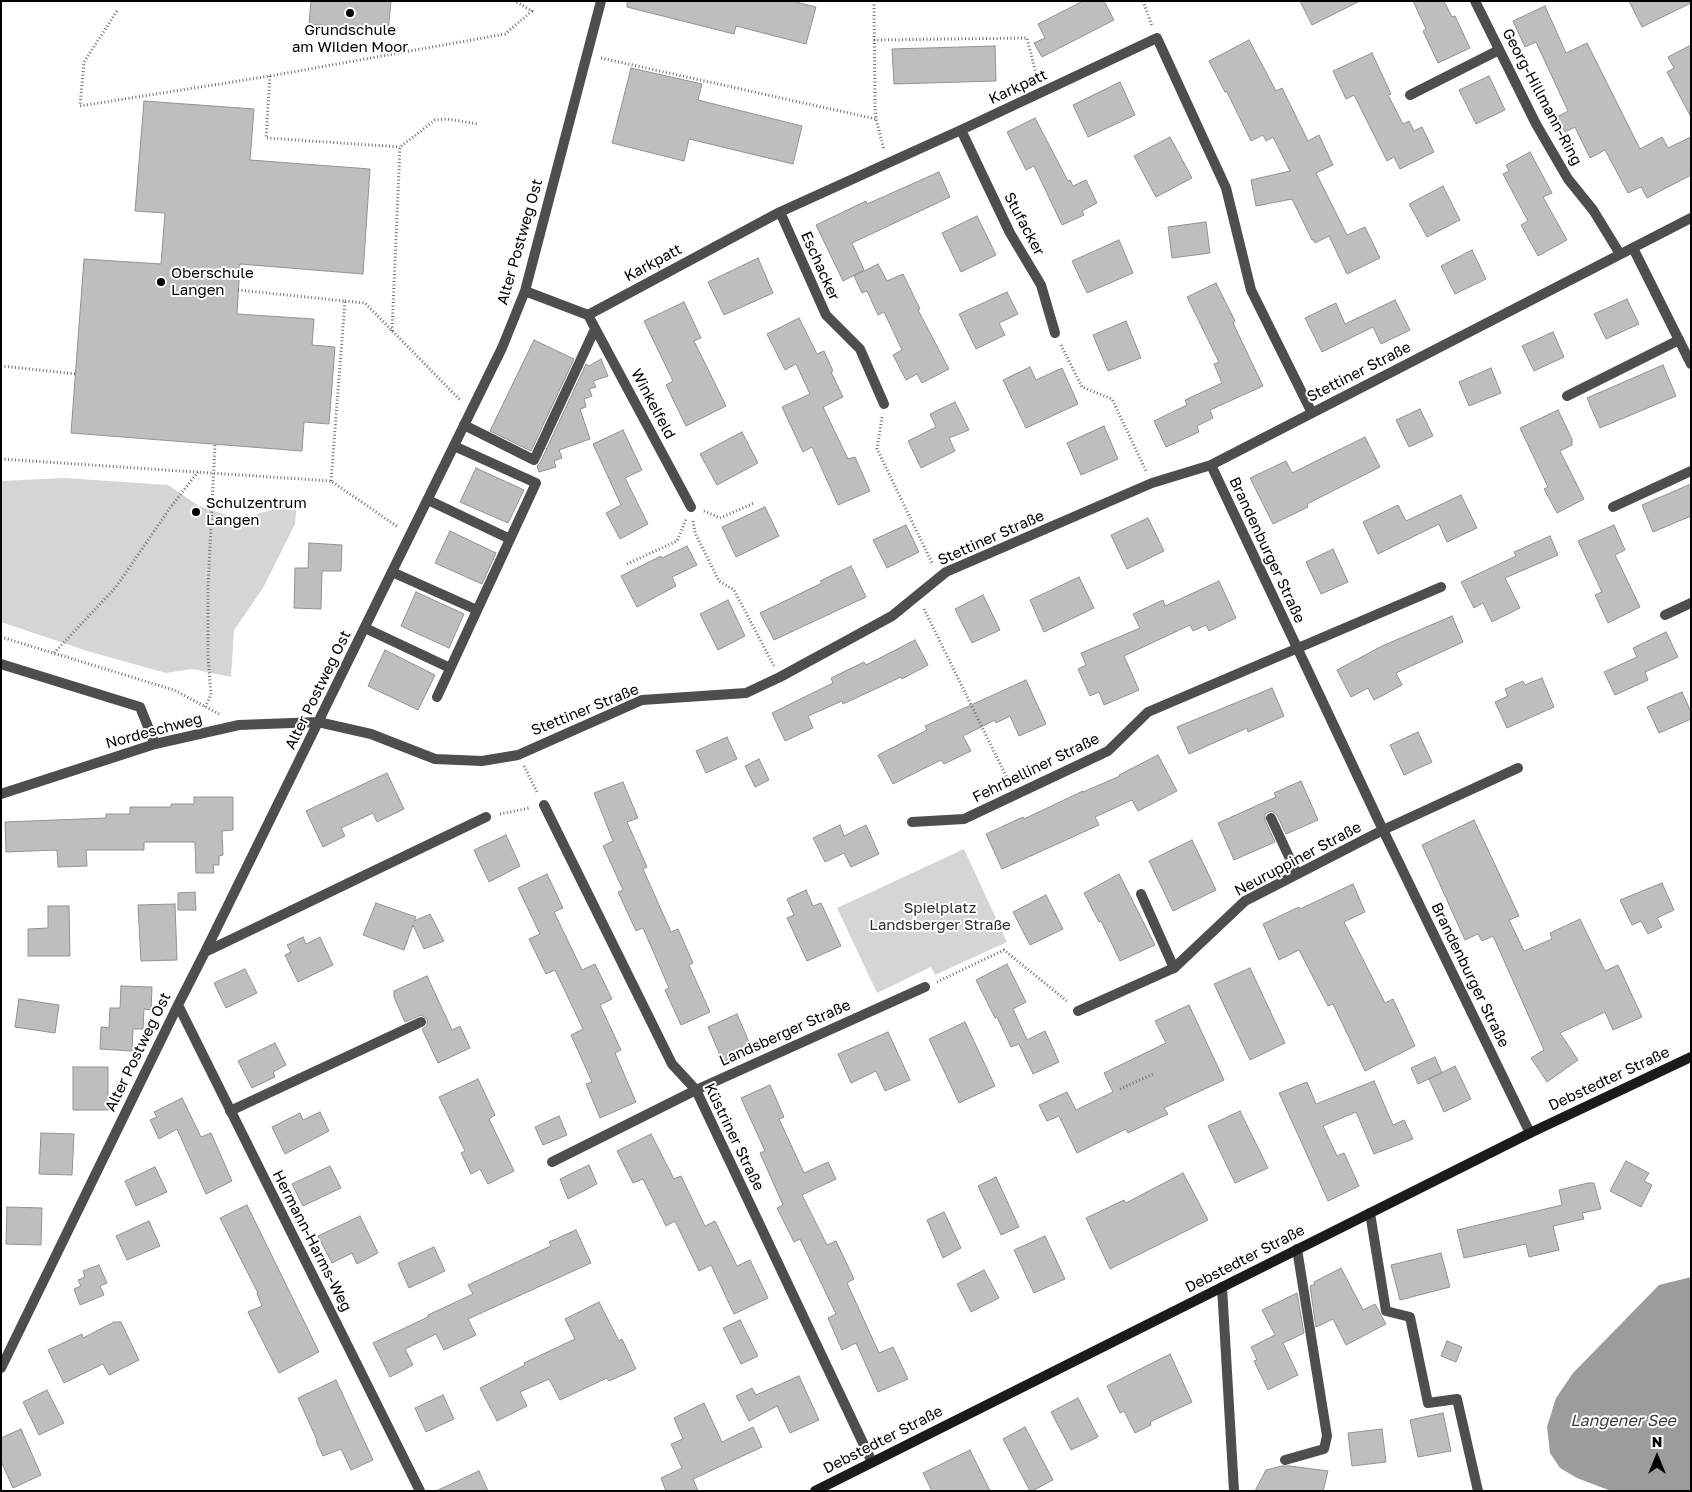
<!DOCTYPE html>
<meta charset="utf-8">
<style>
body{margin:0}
#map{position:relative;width:1692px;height:1492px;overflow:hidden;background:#fff;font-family:"Golos Text",sans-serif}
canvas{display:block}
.frame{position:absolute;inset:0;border:2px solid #000;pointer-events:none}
.north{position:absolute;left:1632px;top:1432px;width:50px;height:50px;-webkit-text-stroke:4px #fff;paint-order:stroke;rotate:0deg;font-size:14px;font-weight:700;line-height:20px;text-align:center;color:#000}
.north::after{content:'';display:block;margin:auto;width:18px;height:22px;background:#000;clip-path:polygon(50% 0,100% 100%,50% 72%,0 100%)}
</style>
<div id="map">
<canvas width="1692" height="1492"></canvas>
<div class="frame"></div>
<div class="north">N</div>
</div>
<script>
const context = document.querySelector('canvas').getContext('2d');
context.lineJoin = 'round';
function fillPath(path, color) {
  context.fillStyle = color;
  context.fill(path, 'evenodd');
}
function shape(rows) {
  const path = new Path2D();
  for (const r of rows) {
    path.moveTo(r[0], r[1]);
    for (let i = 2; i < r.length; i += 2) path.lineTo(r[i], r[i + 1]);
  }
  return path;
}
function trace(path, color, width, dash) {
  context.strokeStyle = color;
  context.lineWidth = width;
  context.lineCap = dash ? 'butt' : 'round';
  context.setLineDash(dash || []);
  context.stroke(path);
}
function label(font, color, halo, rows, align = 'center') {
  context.font = font + ' "Golos Text",sans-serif';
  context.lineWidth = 4;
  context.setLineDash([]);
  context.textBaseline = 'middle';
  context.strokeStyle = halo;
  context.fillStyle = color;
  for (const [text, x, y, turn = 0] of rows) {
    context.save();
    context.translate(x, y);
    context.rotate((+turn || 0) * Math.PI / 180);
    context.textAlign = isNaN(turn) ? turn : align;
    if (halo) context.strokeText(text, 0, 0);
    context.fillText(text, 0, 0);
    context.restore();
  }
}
fillPath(shape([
 [65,478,168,485,199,506,239,519,297,503,295,524,263,588,234,630,231,677,192,669,166,673,87,651,1,622,1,481],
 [964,849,1007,942,935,975,931,967,877,993,837,908]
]), '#d5d5d5');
fillPath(shape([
 [1691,1277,1691,1491,1611,1491,1577,1478,1560,1468,1550,1453,1547,1427,1556,1398,1573,1373,1659,1285]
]), '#9c9c9c');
const building = shape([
 [311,1,391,1,388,32,309,24,311,1],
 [627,1,792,1,816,7,806,44,736,26,734,34,627,7,627,1],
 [1083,1,1104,1,1114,20,1042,57,1034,43,1045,38,1038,24,1083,1],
 [1300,1,1360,1,1312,25,1300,1],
 [1413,1,1444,1,1452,17,1455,16,1470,48,1438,63,1423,31,1426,29,1413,1],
 [1629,1,1691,1,1691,3,1642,27,1629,1],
 [1545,6,1566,53,1587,43,1640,149,1662,137,1668,148,1691,137,1691,175,1647,198,1641,187,1628,193,1605,150,1590,158,1575,127,1565,132,1557,117,1568,111,1536,42,1525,47,1513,21,1545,6],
 [1249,40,1276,91,1282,88,1308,141,1319,135,1333,165,1316,173,1347,235,1365,227,1380,258,1347,274,1329,236,1315,243,1314,240,1312,240,1292,199,1256,206,1251,180,1290,171,1273,137,1266,141,1263,135,1251,141,1227,92,1225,92,1209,61,1249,40],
 [1691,45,1691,117,1667,72,1674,68,1668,57,1691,45],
 [995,46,996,81,894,84,892,49,995,46],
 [1372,53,1391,94,1388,95,1403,124,1409,121,1414,131,1422,127,1434,152,1400,169,1394,157,1387,161,1354,95,1346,99,1333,71,1372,53],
 [631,68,702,84,698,100,802,126,793,164,689,139,684,161,612,143,631,68],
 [1489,76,1505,110,1476,124,1459,90,1489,76],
 [1120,82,1135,115,1088,137,1073,105,1120,82],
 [144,101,254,109,250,160,370,169,363,274,240,264,237,314,314,319,312,345,335,347,329,424,304,422,302,451,71,433,84,259,161,264,165,213,135,211,144,101],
 [1035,118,1068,181,1070,180,1073,186,1086,180,1097,203,1082,211,1084,215,1062,225,1034,166,1026,170,1007,132,1035,118],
 [1170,137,1192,178,1156,197,1134,156,1170,137],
 [1530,152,1552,193,1543,197,1567,240,1538,256,1521,225,1528,221,1503,174,1509,171,1506,165,1530,152],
 [939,172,950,197,852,243,864,270,843,281,816,225,866,201,867,204,939,172],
 [1443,186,1460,220,1427,237,1409,204,1443,186],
 [977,216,996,255,961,272,942,233,977,216],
 [1206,222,1210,253,1172,258,1168,227,1206,222],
 [1119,240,1133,273,1087,293,1072,261,1119,240],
 [1472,250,1486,279,1455,294,1441,266,1472,250],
 [758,258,773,293,724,315,708,282,758,258],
 [878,264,887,281,903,274,920,309,918,310,949,369,922,383,917,374,906,380,893,355,902,350,884,312,878,315,867,291,862,293,854,276,878,264],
 [1216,283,1235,321,1233,323,1263,386,1210,410,1213,418,1197,426,1199,432,1166,447,1154,421,1187,405,1185,400,1222,383,1214,364,1219,362,1187,297,1216,283],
 [1007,292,1018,314,999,323,1005,335,976,349,959,314,1007,292],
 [1627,299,1639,324,1606,339,1594,314,1627,299],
 [1395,300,1410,330,1381,344,1373,327,1322,352,1305,318,1336,303,1345,324,1395,300],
 [684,302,701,338,694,341,726,406,686,426,666,385,673,381,644,321,684,302],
 [799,318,817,354,824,351,833,371,831,372,843,397,823,407,848,459,855,457,870,491,838,505,812,447,803,452,782,407,810,394,796,364,785,370,767,334,799,318],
 [1126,321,1141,358,1108,371,1093,335,1126,321],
 [1553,332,1564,357,1534,371,1522,346,1553,332],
 [534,340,574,359,531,451,490,431,534,340],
 [601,359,608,376,593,381,596,387,589,389,592,396,584,399,586,407,580,409,590,439,559,450,562,458,554,461,556,467,539,472,537,466,540,463,586,364,589,366,601,359],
 [1663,365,1676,396,1600,428,1587,398,1663,365],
 [1030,367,1036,380,1062,368,1078,404,1026,428,1003,380,1030,367],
 [1491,368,1501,393,1469,406,1459,382,1491,368],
 [955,402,969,430,949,438,955,451,921,468,908,441,936,427,930,414,955,402],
 [1420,409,1433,436,1409,447,1396,420,1420,409],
 [1558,410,1572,439,1572,445,1560,451,1584,499,1557,513,1544,489,1548,487,1520,428,1558,410],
 [1104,426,1118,459,1081,475,1067,443,1104,426],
 [623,430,642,470,625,478,648,524,620,539,606,513,621,505,593,444,623,430],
 [742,432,758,463,717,485,700,454,742,432],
 [1365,437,1380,467,1307,504,1308,507,1273,524,1250,478,1286,461,1292,473,1365,437],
 [476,468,524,490,508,523,460,502,476,468],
 [1691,484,1691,516,1653,532,1642,505,1691,484],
 [1461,495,1477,528,1447,542,1439,524,1378,554,1363,522,1398,505,1406,521,1461,495],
 [765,507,779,536,736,557,722,527,765,507],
 [1148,518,1164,551,1127,569,1111,535,1148,518],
 [906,525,919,552,887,568,873,540,906,525],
 [1614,525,1625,550,1615,555,1640,607,1608,623,1595,595,1602,592,1578,541,1614,525],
 [450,531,496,553,482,584,435,563,450,531],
 [1550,536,1558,555,1505,578,1520,608,1492,622,1483,603,1474,608,1461,582,1516,556,1514,552,1550,536],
 [309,543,342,545,341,571,322,571,321,609,294,608,295,568,308,568,309,543],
 [687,546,697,565,672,577,676,586,637,607,621,576,661,556,662,558,687,546],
 [1333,549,1348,582,1321,594,1306,562,1333,549],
 [851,566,866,597,774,640,760,613,822,583,820,581,851,566],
 [1079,577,1094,608,1044,632,1030,600,1079,577],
 [1219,581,1236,618,1209,631,1206,625,1193,631,1190,625,1124,656,1139,690,1104,705,1099,692,1090,696,1078,669,1086,665,1081,653,1140,628,1133,614,1163,600,1165,606,1219,581],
 [416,592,464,614,449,648,401,626,416,592],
 [983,595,1000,630,972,643,955,609,983,595],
 [728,600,745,636,718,650,700,614,728,600],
 [1452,616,1463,642,1396,673,1402,685,1374,700,1368,688,1351,697,1337,670,1382,646,1452,616],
 [1666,632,1678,657,1645,672,1648,680,1615,695,1604,672,1637,657,1633,648,1666,632],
 [915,640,928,665,902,679,901,677,843,704,842,701,808,716,813,728,785,741,772,713,833,683,831,678,864,662,866,665,915,640],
 [385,650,435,675,418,710,368,686,385,650],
 [1542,678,1554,707,1507,728,1495,702,1508,696,1505,689,1523,681,1525,685,1542,678],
 [1026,680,1046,724,1019,736,1010,716,996,723,995,720,963,736,971,751,944,764,941,760,893,784,878,755,927,730,925,726,1026,680],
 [1272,688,1284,716,1248,732,1247,728,1189,754,1177,727,1272,688],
 [1682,692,1691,712,1691,719,1659,733,1647,707,1682,692],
 [1418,732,1432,762,1404,775,1390,745,1418,732],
 [727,737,737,759,706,773,696,751,727,737],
 [1158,755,1177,791,1138,811,1132,800,1095,817,1099,825,1002,869,986,834,1023,817,1024,819,1083,791,1083,792,1120,776,1119,775,1158,755],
 [759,759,769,780,755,787,745,766,759,759],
 [387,773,404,809,377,822,373,813,341,828,345,836,323,847,306,811,387,773],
 [1301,781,1318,820,1286,834,1277,815,1272,811,1268,812,1265,814,1265,820,1275,842,1234,860,1218,823,1276,797,1274,793,1301,781],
 [623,782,638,818,627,822,647,867,643,869,671,932,678,929,693,963,689,965,710,1012,681,1025,665,990,669,988,643,928,636,931,618,892,623,890,603,846,613,841,594,793,623,782],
 [194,797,233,797,233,830,222,831,223,855,219,856,219,865,213,865,214,873,196,873,195,842,144,842,144,850,86,850,87,866,58,867,57,850,6,852,5,822,106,818,106,814,130,814,130,807,171,807,171,804,194,804,194,797],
 [1474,820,1519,916,1509,920,1524,951,1552,939,1550,933,1580,919,1605,971,1618,965,1642,1017,1613,1030,1605,1012,1560,1033,1578,1060,1547,1082,1531,1058,1544,1050,1493,936,1482,941,1478,934,1465,940,1422,845,1474,820],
 [840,825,844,836,866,825,879,854,851,867,844,853,825,862,813,838,840,825],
 [506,835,520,866,489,882,474,850,506,835],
 [1192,840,1216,890,1173,911,1149,861,1192,840],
 [547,874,563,908,554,912,582,970,595,964,612,999,600,1005,621,1050,615,1053,636,1102,600,1118,586,1084,592,1082,571,1035,583,1029,555,970,546,974,529,939,540,934,518,888,547,874],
 [1119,874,1155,945,1120,961,1101,921,1099,922,1084,893,1119,874],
 [1662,883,1674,910,1657,918,1662,927,1648,934,1641,921,1632,925,1620,900,1662,883],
 [1353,884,1365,912,1344,922,1385,1003,1393,999,1415,1046,1365,1071,1333,1004,1328,1006,1299,950,1279,960,1263,924,1299,907,1300,909,1353,884],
 [806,890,813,906,821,903,841,946,807,961,787,918,794,915,787,899,806,890],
 [195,892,196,910,178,910,178,893,195,892],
 [1046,895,1063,929,1030,945,1013,912,1046,895],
 [376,903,416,917,414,921,430,914,444,941,424,949,413,925,404,950,363,935,376,903],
 [175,904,177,960,141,961,138,905,175,904],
 [48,906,69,906,70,956,28,956,28,929,48,928,48,906],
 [303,937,306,944,320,937,333,965,298,982,285,955,291,952,287,945,303,937],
 [1007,964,1026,1002,1013,1009,1027,1040,1045,1031,1059,1062,1033,1074,1019,1044,1011,1047,997,1017,995,1018,976,980,1007,964],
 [1250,968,1285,1043,1250,1060,1214,984,1250,968],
 [245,969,257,993,226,1008,214,983,245,969],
 [427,976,452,1030,460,1026,470,1048,438,1063,422,1029,427,1026,427,1019,421,1015,405,1022,394,997,394,991,427,976],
 [121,986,152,987,151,1010,144,1009,143,1029,133,1029,132,1051,100,1049,101,1027,109,1028,110,1008,120,1008,121,986],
 [19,999,59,1005,55,1033,15,1027,19,999],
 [1189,1005,1224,1080,1164,1108,1168,1114,1128,1133,1126,1129,1077,1153,1059,1116,1047,1121,1039,1105,1067,1092,1076,1110,1113,1092,1104,1073,1166,1043,1155,1021,1189,1005],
 [737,1014,752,1049,723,1062,708,1027,737,1014],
 [965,1022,995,1086,959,1103,929,1039,965,1022],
 [888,1032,910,1080,885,1091,876,1071,851,1083,838,1054,888,1032],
 [275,1043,286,1065,273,1072,275,1077,252,1088,238,1061,275,1043],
 [1435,1057,1442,1073,1418,1084,1411,1068,1435,1057],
 [1455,1066,1471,1099,1444,1112,1429,1079,1455,1066],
 [73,1067,108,1067,108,1110,73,1110,73,1067],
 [478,1079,495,1115,489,1119,514,1171,488,1184,480,1169,471,1174,461,1153,465,1151,439,1097,478,1079],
 [1374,1081,1393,1125,1404,1120,1413,1139,1374,1154,1356,1112,1323,1126,1337,1156,1344,1153,1359,1186,1328,1201,1279,1093,1307,1082,1316,1104,1374,1081],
 [770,1085,784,1117,779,1119,804,1173,828,1162,836,1179,802,1195,827,1245,836,1241,854,1279,847,1283,879,1353,893,1347,908,1379,878,1392,856,1343,842,1350,828,1318,836,1314,800,1239,794,1242,777,1208,783,1205,760,1153,765,1151,741,1098,770,1085],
 [182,1098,201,1137,211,1133,232,1181,206,1194,177,1129,159,1139,150,1120,157,1117,154,1112,182,1098],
 [1240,1111,1268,1168,1235,1183,1208,1126,1240,1111],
 [320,1112,329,1131,285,1154,272,1127,300,1113,303,1120,320,1112],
 [559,1116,567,1135,543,1145,535,1127,559,1116],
 [41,1133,74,1134,72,1175,39,1174,41,1133],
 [651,1134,674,1179,681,1176,705,1226,715,1221,737,1266,750,1260,768,1298,734,1314,711,1265,699,1271,675,1221,666,1226,643,1179,633,1183,617,1151,651,1134],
 [1626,1161,1649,1173,1644,1181,1652,1185,1641,1207,1610,1191,1626,1161],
 [589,1165,597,1184,568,1199,560,1179,589,1165],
 [330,1166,341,1188,303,1206,292,1184,330,1166],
 [155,1167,167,1192,136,1206,125,1181,155,1167],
 [1183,1173,1208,1220,1110,1269,1086,1218,1124,1200,1126,1203,1183,1173],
 [996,1177,1019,1227,1001,1235,978,1186,996,1177],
 [1588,1183,1594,1183,1601,1209,1582,1213,1584,1219,1553,1226,1559,1250,1529,1257,1526,1244,1464,1258,1457,1230,1562,1205,1559,1190,1588,1183],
 [247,1205,319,1352,279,1373,248,1312,262,1306,257,1293,258,1293,220,1218,247,1205],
 [7,1207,42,1208,41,1245,6,1244,7,1207],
 [944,1212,961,1248,943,1258,927,1220,944,1212],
 [360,1216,378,1253,357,1264,352,1253,332,1263,318,1236,360,1216],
 [149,1221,160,1246,127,1260,116,1236,149,1221],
 [576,1230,591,1263,468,1319,476,1335,444,1350,436,1334,405,1349,413,1365,390,1377,373,1343,428,1317,428,1315,473,1294,468,1285,551,1246,549,1242,576,1230],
 [1045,1236,1065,1279,1034,1293,1014,1250,1045,1236],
 [434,1247,445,1271,409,1288,398,1263,434,1247],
 [1441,1253,1450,1287,1400,1300,1391,1265,1441,1253],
 [99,1265,107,1283,100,1286,104,1295,80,1305,74,1289,81,1286,78,1280,85,1277,83,1271,99,1265],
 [1341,1268,1363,1310,1375,1304,1386,1324,1346,1345,1333,1319,1316,1327,1310,1286,1315,1284,1314,1282,1341,1268],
 [984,1270,999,1298,971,1312,957,1284,984,1270],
 [1297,1293,1304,1333,1283,1343,1298,1375,1268,1390,1254,1361,1257,1360,1251,1347,1275,1335,1262,1310,1297,1293],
 [599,1302,619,1341,622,1339,636,1369,609,1381,607,1378,560,1400,549,1379,520,1392,527,1406,497,1421,480,1388,525,1365,524,1363,575,1339,565,1319,599,1302],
 [740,1320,758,1356,741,1364,723,1328,740,1320],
 [114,1322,121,1322,139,1360,109,1375,103,1364,64,1383,48,1350,82,1334,83,1338,114,1322],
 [1447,1341,1462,1347,1456,1362,1441,1356,1447,1341],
 [1170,1354,1192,1402,1150,1422,1151,1425,1135,1433,1124,1411,1120,1413,1107,1386,1170,1354],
 [799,1376,819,1420,790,1433,777,1406,749,1421,736,1396,752,1388,756,1395,799,1376],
 [336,1380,373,1460,351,1470,341,1449,323,1456,316,1441,317,1440,298,1398,336,1380],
 [47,1390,64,1423,39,1435,23,1402,47,1390],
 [443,1395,454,1419,426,1432,415,1408,443,1395],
 [1078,1398,1098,1437,1071,1450,1051,1412,1078,1398],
 [704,1403,722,1442,753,1427,762,1447,693,1479,698,1491,666,1491,661,1478,682,1468,671,1444,683,1439,674,1418,704,1403],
 [1443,1413,1451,1451,1418,1457,1410,1420,1443,1413],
 [1025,1427,1053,1480,1032,1491,1030,1491,1003,1439,1025,1427],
 [21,1429,41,1475,13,1488,1,1461,1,1438,21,1429],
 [1382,1429,1386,1462,1352,1466,1348,1433,1382,1429],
 [970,1450,990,1491,932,1491,923,1473,970,1450],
 [1282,1466,1290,1466,1328,1471,1323,1491,1255,1491,1266,1470,1282,1466],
 [479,1471,488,1491,436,1491,479,1471]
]);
fillPath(building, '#bebebe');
trace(building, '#929292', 1);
trace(shape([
 [874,1,875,106,876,119,884,150],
 [1143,1,1152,26],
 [117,11,84,62,80,106,270,76,505,34,532,11,515,1],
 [874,40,1027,38,1037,78],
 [601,58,876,119],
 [270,76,266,138,400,147],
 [238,290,345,301,331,481],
 [345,301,365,303,461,401],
 [392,331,400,147,435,120,447,119,478,124],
 [1061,345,1082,387,1112,399,1146,471],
 [1,366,76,374],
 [882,417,877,449,933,565],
 [1,459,331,481,398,527],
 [704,511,720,518,754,503],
 [693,521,695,533,719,581,734,590,774,666],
 [627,564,677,541,686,519],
 [924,609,1009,782],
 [1,637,174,690,219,714],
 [54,653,116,587,170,508,198,472],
 [205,707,211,695,208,656,208,588,215,444],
 [524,766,537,792],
 [500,814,530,808],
 [937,982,1004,950,1068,1002],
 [1120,1089,1153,1074]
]), '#707070', 3, [1, 2.5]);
trace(shape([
 [1410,95,1499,50],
 [1567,396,1679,340],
 [464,425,534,460,595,329],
 [428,500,510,539],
 [1613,507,1691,471],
 [392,572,477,610],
 [1665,615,1691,603],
 [365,628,450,668],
 [1,664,140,707,155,744],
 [437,697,536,483,454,446],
 [1271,818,1297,874],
 [1141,894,1174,968],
 [230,1111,421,1022],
 [1370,1213,1386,1311,1410,1317,1428,1403,1457,1399,1478,1491],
 [1222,1287,1234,1491],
 [1285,1460,1324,1449,1327,1436,1297,1249]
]), '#4e4e4e', 10);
trace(shape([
 [1475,1,1536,124,1568,179,1593,210,1620,254],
 [961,130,1010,233,1041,285,1055,333],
 [780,212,826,315,860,349,884,404],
 [1633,248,1691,364],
 [525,291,588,315,780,212,961,130,1157,38,1226,188,1251,290,1312,413],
 [588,315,691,507],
 [1211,465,1383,830,1530,1133],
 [1,794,155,744,239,725,318,722,371,734,435,759,482,761,518,755,642,700,746,693,780,677,892,616,946,572,1152,483,1211,465,1691,218],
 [544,805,672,1064,696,1090,872,1462],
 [912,822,964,819,1108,751,1148,712,1441,587],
 [205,952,486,817],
 [178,1005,420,1491],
 [1078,1011,1174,968,1245,901,1383,830,1518,768],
 [552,1162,696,1090,925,987],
 [1,1368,178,1005,205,952,502,348,525,291,601,1]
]), '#4e4e4e', 10);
trace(shape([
 [815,1491,1530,1133,1691,1057]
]), '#1b1b1b', 10);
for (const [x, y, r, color] of [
 [350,13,5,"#000"],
 [161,282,5,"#000"],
 [196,512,5,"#000"]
]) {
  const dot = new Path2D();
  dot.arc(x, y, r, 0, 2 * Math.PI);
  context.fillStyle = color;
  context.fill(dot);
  trace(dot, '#fff', 2);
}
label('15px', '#000', '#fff', [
 ["Grundschule",350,30,"center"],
 ["am Wilden Moor",350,47,"center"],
 ["Oberschule",171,273],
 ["Langen",171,290],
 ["Schulzentrum",206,503],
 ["Langen",206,520]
], 'left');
label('15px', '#000', '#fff', [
 ["Karkpatt",1018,87,-25],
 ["Georg-Hillmann-Ring",1542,97,62],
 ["Stufacker",1024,224,62],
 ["Alter Postweg Ost",520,242,-74],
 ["Karkpatt",653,263,-28],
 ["Eschacker",820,266,66],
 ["Stettiner Straße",1359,372,-27],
 ["Winkelfeld",653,404,62],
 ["Stettiner Straße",991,538,-24],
 ["Brandenburger Straße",1267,550,65],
 ["Alter Postweg Ost",318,690,-64],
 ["Stettiner Straße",585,710,-22],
 ["Nordeschweg",154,731,-15],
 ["Fehrbelliner Straße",1036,768,-26],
 ["Neuruppiner Straße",1298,859,-28],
 ["Brandenburger Straße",1470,975,64],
 ["Landsberger Straße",785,1033,-24],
 ["Alter Postweg Ost",138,1052,-64],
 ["Debstedter Straße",1609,1079,-25],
 ["Küstriner Straße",734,1137,64],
 ["Hermann-Harms-Weg",312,1241,63],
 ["Debstedter Straße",1245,1259,-27],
 ["Debstedter Straße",883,1440,-27]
]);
label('15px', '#2c2c2c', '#fff', [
 ["Spielplatz",940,908],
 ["Landsberger Straße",940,925]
]);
label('italic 16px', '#3d3d3d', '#fff', [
 ["Langener See",1623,1421]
]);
</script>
